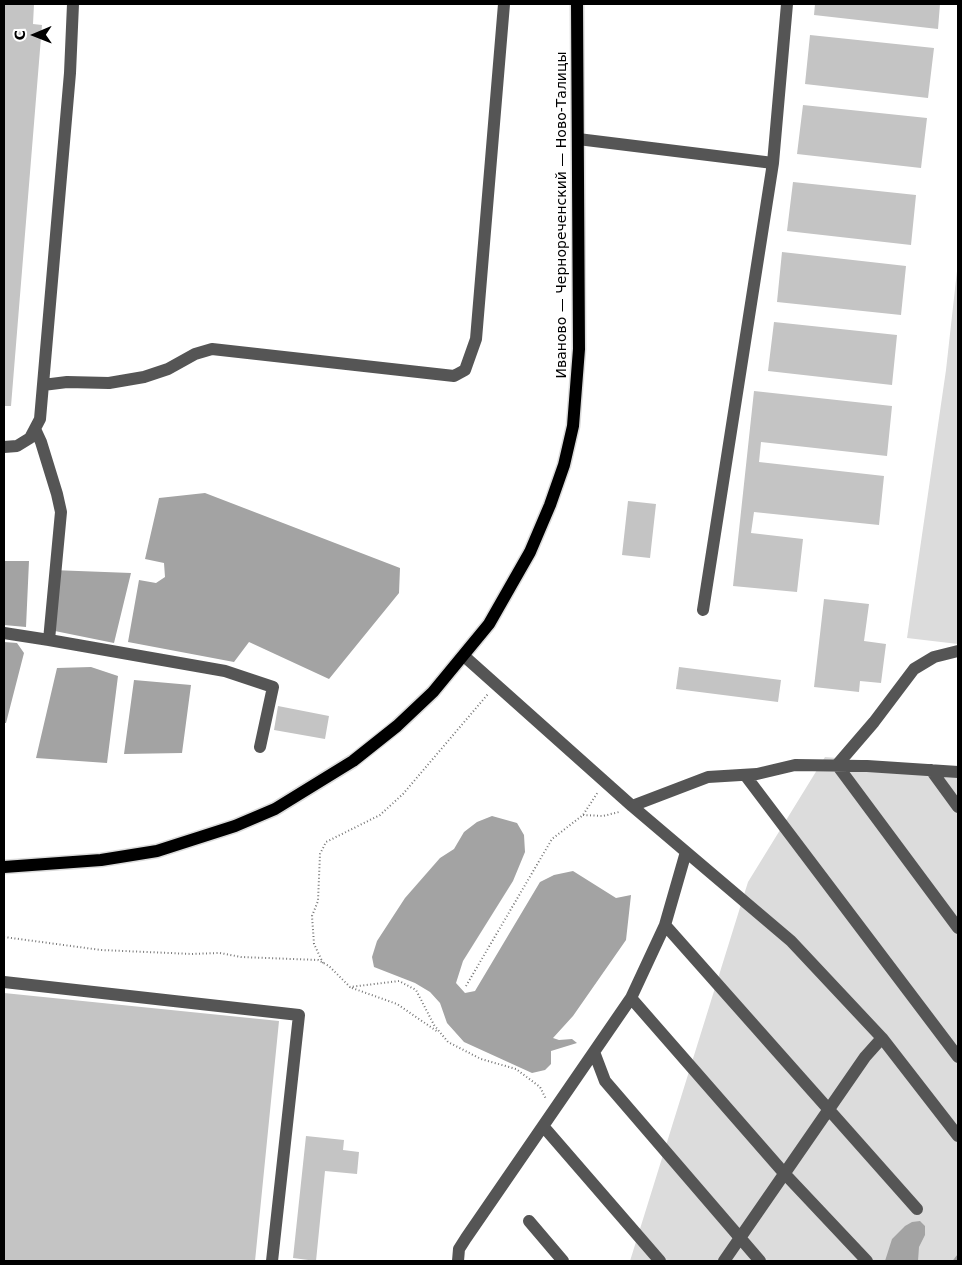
<!DOCTYPE html>
<meta charset="utf-8">
<style>
body{margin:0}
#map{position:relative;width:962px;height:1265px;overflow:hidden;background:#fff;font-family:"DejaVu Sans",sans-serif}
canvas{display:block}
.frame{position:absolute;inset:0;border:5px solid #000;pointer-events:none}
.north{position:absolute;left:10px;top:10px;width:50px;height:50px;-webkit-text-stroke:4px #fff;paint-order:stroke;rotate:269deg;font-size:14px;font-weight:700;line-height:20px;text-align:center;color:#000}
.north::after{content:'';display:block;margin:auto;width:18px;height:22px;background:#000;clip-path:polygon(50% 0,100% 100%,50% 72%,0 100%)}
</style>
<div id="map">
<canvas width="962" height="1265"></canvas>
<div class="frame"></div>
<div class="north">С</div>
</div>
<script>
const context = document.querySelector('canvas').getContext('2d');
context.lineJoin = 'round';
function fillPath(path, color) {
  context.fillStyle = color;
  context.fill(path, 'evenodd');
}
function shape(rows) {
  const path = new Path2D();
  for (const r of rows) {
    path.moveTo(r[0], r[1]);
    for (let i = 2; i < r.length; i += 2) path.lineTo(r[i], r[i + 1]);
  }
  return path;
}
function trace(path, color, width, dash) {
  context.strokeStyle = color;
  context.lineWidth = width;
  context.lineCap = dash ? 'butt' : 'round';
  context.setLineDash(dash || []);
  context.stroke(path);
}
function label(font, color, halo, rows, align = 'center') {
  context.font = font + ' "DejaVu Sans",sans-serif';
  context.lineWidth = 4;
  context.setLineDash([]);
  context.textBaseline = 'middle';
  context.strokeStyle = halo;
  context.fillStyle = color;
  for (const [text, x, y, turn = 0] of rows) {
    context.save();
    context.translate(x, y);
    context.rotate((+turn || 0) * Math.PI / 180);
    context.textAlign = isNaN(turn) ? turn : align;
    if (halo) context.strokeText(text, 0, 0);
    context.fillText(text, 0, 0);
    context.restore();
  }
}
fillPath(shape([
 [958,262,958,644,907,638,946,370],
 [825,757,958,768,958,1261,630,1261,748,882]
]), '#dcdcdc');
fillPath(shape([
 [205,493,400,568,399,593,329,679,249,642,234,662,128,642,139,580,156,583,165,577,164,563,145,559,159,498],
 [4,561,29,561,26,627,4,625],
 [52,570,131,573,114,643,45,629],
 [4,642,17,643,24,653,6,723,4,723],
 [91,667,118,676,107,763,36,758,57,668],
 [134,680,191,685,182,753,124,754],
 [492,816,517,823,524,835,525,852,513,881,463,961,456,983,465,993,475,991,540,882,554,875,573,871,616,898,631,895,626,940,573,1016,553,1038,559,1040,572,1039,577,1043,551,1051,551,1064,545,1070,532,1073,464,1042,447,1023,440,1003,430,992,415,983,374,967,372,957,377,941,405,898,440,858,454,849,464,832,477,822],
 [920,1221,925,1226,925,1235,919,1247,918,1261,885,1261,892,1239,905,1226,912,1222]
]), '#a3a3a3');
trace(shape([
 [955,1261,958,1257]
]), '#a3a3a3', 4);
fillPath(shape([
 [4,4,34,4,33,24,42,25,11,406,4,406],
 [815,4,940,4,938,29,814,15],
 [810,35,934,48,928,98,805,84],
 [803,105,927,118,921,168,797,154],
 [793,182,916,195,911,245,787,231],
 [782,252,906,266,901,315,777,302],
 [774,322,897,335,892,385,768,371],
 [754,391,892,406,887,456,761,442,759,462,884,476,879,525,754,512,751,533,803,539,797,592,733,586],
 [628,501,656,504,650,558,622,555],
 [824,599,869,604,864,641,886,644,881,683,860,681,859,692,814,687],
 [679,667,781,680,778,702,676,689],
 [278,706,329,716,325,739,274,730],
 [4,993,279,1021,255,1261,4,1261],
 [306,1136,344,1140,343,1150,359,1152,357,1174,325,1171,316,1261,293,1258]
]), '#c4c4c4');
const major = shape([
 [4,867,101,860,157,851,235,826,275,809,353,761,397,726,433,692,489,624,530,552,550,505,564,465,573,426,579,349,577,4]
]);
trace(major, '#dbdbdb', 15);
trace(shape([
 [583,815,603,816,619,812],
 [4,937,101,950,192,954,220,953,241,957,318,960,329,966,350,987,399,981,416,990,434,1025,448,1042,481,1059,516,1069,540,1087,546,1099],
 [323,963,314,944,312,916,318,901,320,854,326,842,380,815,403,794,488,694],
 [466,986,552,839,583,815,598,792],
 [352,988,397,1004,438,1032]
]), '#777', 2, [1, 2.5]);
trace(shape([
 [578,139,773,163],
 [43,385,67,382,109,383,144,377,168,369,195,354,212,349,454,376,465,370,476,339,504,4],
 [4,447,17,446,30,438,40,419,70,73,73,4],
 [703,610,773,163,787,4],
 [4,633,49,640,61,512,57,494,41,442,35,429],
 [49,640,225,671,273,687,260,747],
 [958,651,934,657,914,669,874,722,837,765,958,928],
 [464,656,632,806,791,941,882,1038,958,1136],
 [931,770,958,807],
 [745,775,958,1057],
 [632,806,708,777,757,774,795,765,867,766,958,772],
 [665,925,917,1209],
 [4,982,299,1015,272,1261],
 [631,998,784,1173,867,1261],
 [594,1052,605,1081,760,1261],
 [543,1126,660,1261],
 [529,1221,563,1261],
 [458,1261,459,1249,466,1238,631,998,665,925,686,852],
 [724,1261,865,1057,882,1038]
]), '#555', 12);
trace(major, '#000', 12);
label('14px', '#000', '#fff', [
 ["Иваново — Чернореченский — Ново-Талицы",562,215,-90]
]);
</script>
